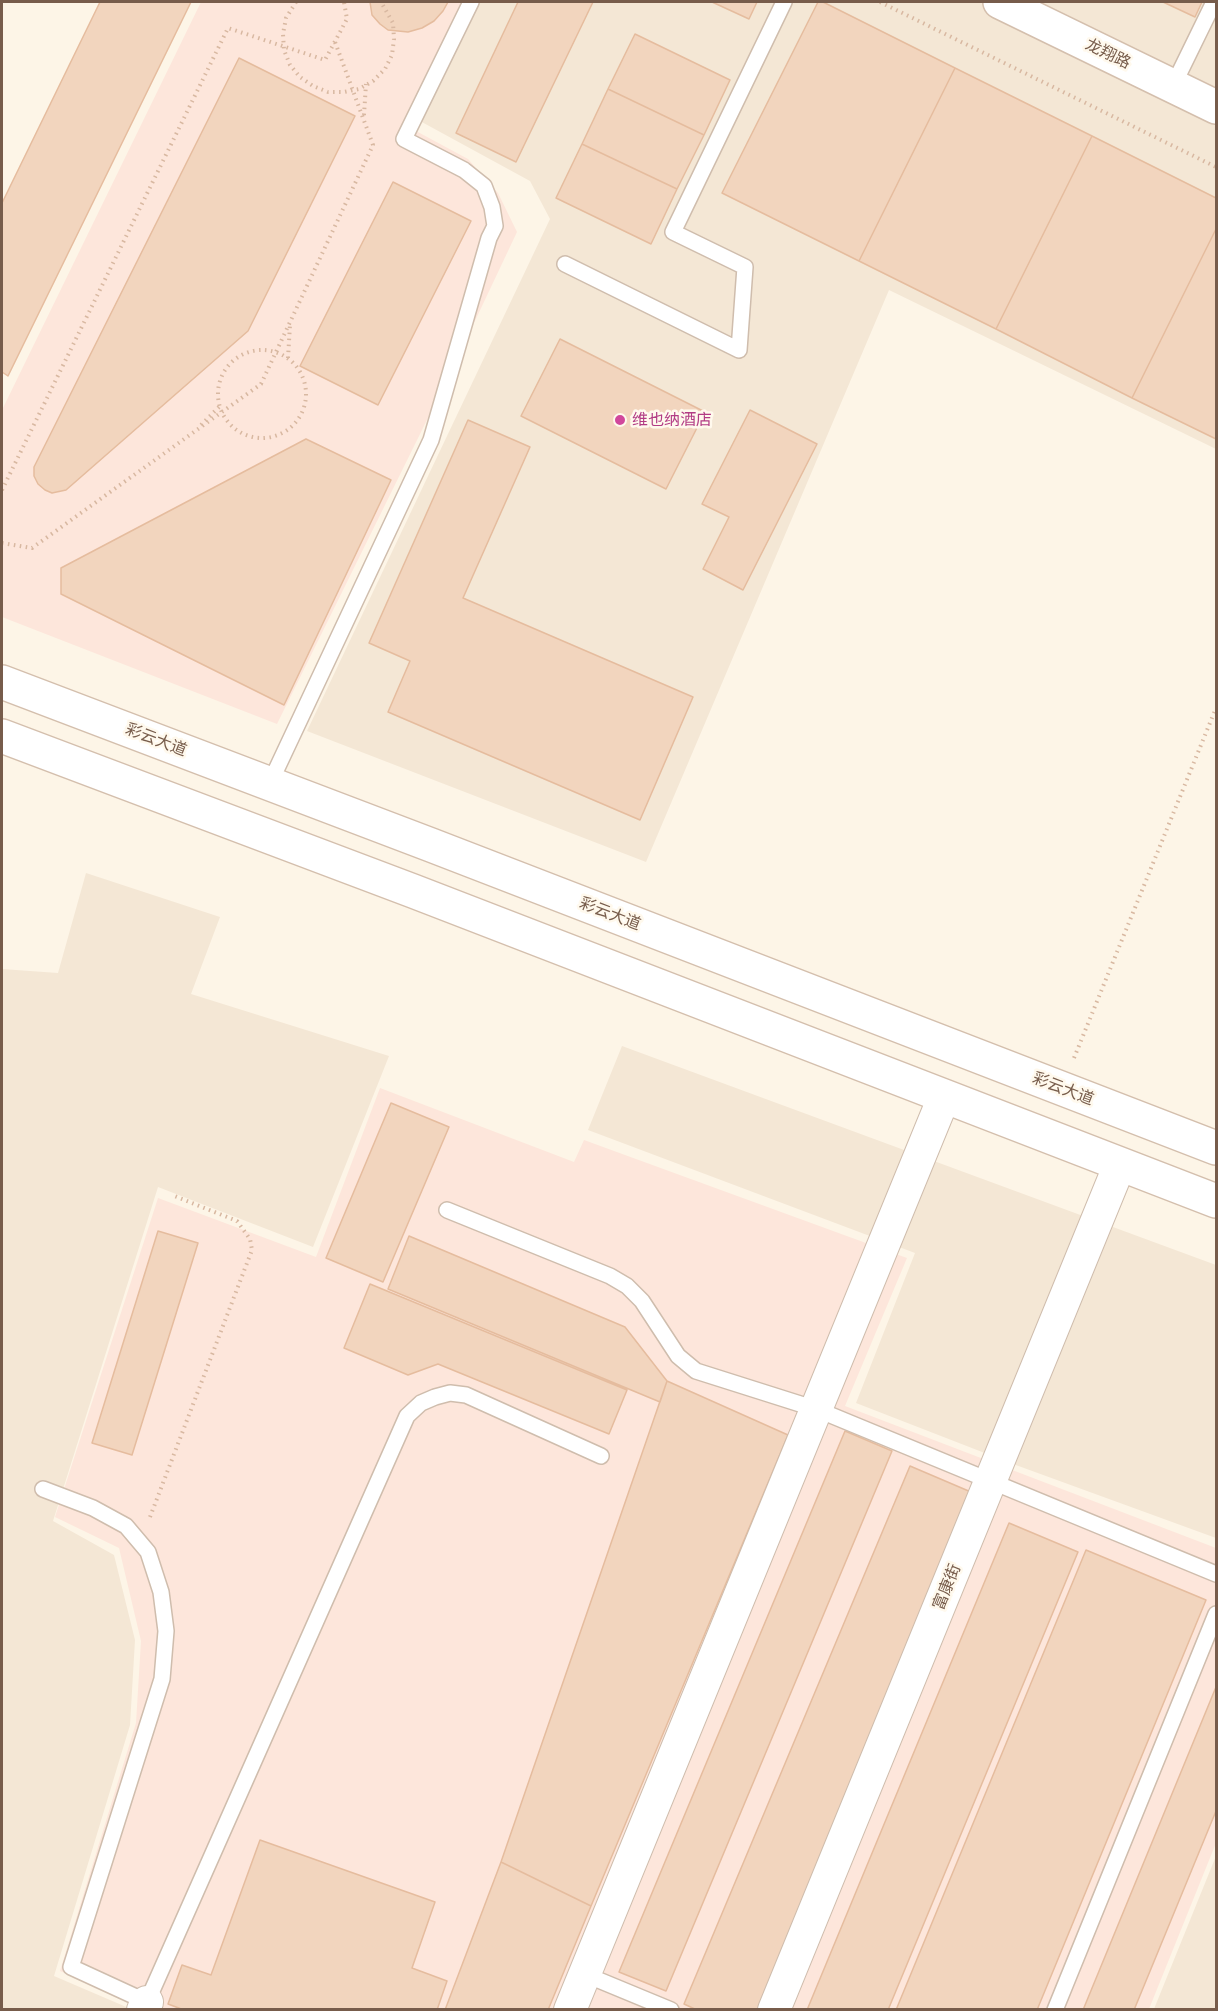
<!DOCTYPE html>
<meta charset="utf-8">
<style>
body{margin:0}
#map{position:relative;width:1218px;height:2011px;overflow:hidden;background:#fdf5e7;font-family:"Alegreya Sans",sans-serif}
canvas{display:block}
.frame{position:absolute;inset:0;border:3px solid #775c4b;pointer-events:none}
</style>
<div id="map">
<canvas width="1218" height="2011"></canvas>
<div class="frame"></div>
</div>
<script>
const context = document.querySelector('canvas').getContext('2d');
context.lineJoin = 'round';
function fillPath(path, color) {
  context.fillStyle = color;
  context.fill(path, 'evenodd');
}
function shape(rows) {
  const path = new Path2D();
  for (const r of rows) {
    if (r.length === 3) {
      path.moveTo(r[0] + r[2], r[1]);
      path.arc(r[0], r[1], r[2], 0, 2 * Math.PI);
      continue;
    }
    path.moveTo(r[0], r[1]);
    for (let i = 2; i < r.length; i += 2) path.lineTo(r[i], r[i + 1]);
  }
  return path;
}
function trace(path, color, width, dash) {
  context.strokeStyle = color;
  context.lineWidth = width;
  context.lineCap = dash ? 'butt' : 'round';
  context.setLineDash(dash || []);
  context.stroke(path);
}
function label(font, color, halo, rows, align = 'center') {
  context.font = font + ' "Alegreya Sans","Noto Sans SC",sans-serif';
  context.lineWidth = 5;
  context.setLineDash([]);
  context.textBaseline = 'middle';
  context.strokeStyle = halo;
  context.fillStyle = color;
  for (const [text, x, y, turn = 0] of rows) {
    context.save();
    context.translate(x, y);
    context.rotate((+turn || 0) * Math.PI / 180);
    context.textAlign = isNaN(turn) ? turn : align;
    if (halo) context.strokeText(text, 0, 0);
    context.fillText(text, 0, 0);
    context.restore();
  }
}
fillPath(shape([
 [476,2,1216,2,1216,449,889,290,646,862,307,731,550,219,530,181,420,121],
 [86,873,220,917,191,994,389,1056,313,1247,158,1187,53,1521,114,1555,135,1640,130,1725,54,1976,131,2009,2,2009,2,969,58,973],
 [622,1046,1216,1265,1216,1538,1013,1464,856,1403,915,1253,588,1130],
 [1216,1856,1216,2009,1154,2009]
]), '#f4e7d5');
fillPath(shape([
 [201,2,463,2,403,124,468,159,498,193,517,232,457,359,277,724,2,617,2,410],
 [380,1088,574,1162,584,1140,907,1258,845,1406,1216,1548,1216,1843,1149,2009,146,2009,60,1971,136,1723,141,1641,119,1548,55,1517,158,1198,316,1257]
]), '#fde6db');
const building = shape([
 [100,2,191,2,8,376,2,372,2,203,100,2],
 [370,2,448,2,443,11,434,21,422,28,408,32,388,30,380,24,372,15,370,2],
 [518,2,593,2,516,162,456,133,518,2],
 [712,2,757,2,749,19,712,2],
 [818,2,823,2,955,68,859,261,722,193,818,2],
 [1163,2,1202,2,1195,17,1163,2],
 [635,34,730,80,704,135,608,89,635,34],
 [239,58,355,116,248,331,66,490,52,493,45,490,38,484,34,476,34,467,239,58],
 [955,68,1092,136,996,329,859,261,955,68],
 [608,89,704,135,677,189,582,144,608,89],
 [1092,136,1216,198,1216,229,1132,398,996,329,1092,136],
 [582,144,677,189,651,244,556,198,582,144],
 [393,182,471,221,378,405,300,366,393,182],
 [1216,229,1216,439,1132,398,1216,229],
 [560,339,705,412,666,489,521,416,560,339],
 [750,410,817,444,743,590,703,569,729,517,702,504,750,410],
 [468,420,530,447,463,598,693,697,640,820,388,712,410,661,369,643,468,420],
 [306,439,391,480,284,705,61,594,61,568,306,439],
 [391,1103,449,1127,383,1282,326,1258,391,1103],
 [158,1231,198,1243,132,1455,92,1443,158,1231],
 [409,1236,625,1327,667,1381,660,1402,388,1289,409,1236],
 [370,1284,627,1390,609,1434,438,1364,408,1375,344,1348,370,1284],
 [667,1381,788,1435,591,1906,501,1862,667,1381],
 [845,1431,892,1451,666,1991,619,1972,845,1431],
 [910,1466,978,1495,762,2010,697,2010,684,2004,910,1466],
 [1009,1523,1078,1552,888,2010,807,2010,1009,1523],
 [1086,1550,1206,1600,1037,2010,896,2010,1086,1550],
 [1216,1687,1216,1811,1134,2010,1083,2010,1216,1687],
 [260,1840,435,1902,412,1968,447,1981,437,2010,184,2010,168,2004,182,1965,211,1975,260,1840],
 [501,1862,591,1906,548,2010,445,2010,501,1862]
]);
fillPath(building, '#f2d5be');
trace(building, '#e5bc9e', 1.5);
const service = shape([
 [1173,86,1214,2],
 [565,264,739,350,745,267,673,232,784,2],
 [270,783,431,440,489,238,495,226,492,207,484,186,464,170,404,139,471,2],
 [447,1210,610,1276,627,1286,642,1301,678,1356,696,1371,816,1409,1216,1574],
 [43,1489,93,1508,126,1526,148,1552,161,1592,166,1631,162,1679,71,1967,147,2002,407,1416,421,1403,435,1397,450,1393,466,1395,601,1456],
 [584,1974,671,2010],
 [1055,2010,1216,1614]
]);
const minor = shape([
 [143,2010,147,2002],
 [570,2010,944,1097],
 [774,2010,1120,1164]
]);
const secondary = shape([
 [1000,2,1216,107],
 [2,682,431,845,1216,1148],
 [2,736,413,891,1216,1201]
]);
trace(service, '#cfbdad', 18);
trace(minor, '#cfbdad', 34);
trace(secondary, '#d4bfad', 36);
trace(shape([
 [880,2,1216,167],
 [364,115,366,84],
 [288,358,290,325],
 [201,425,220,406],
 [2,490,228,28,325,60,347,19,344,2],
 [2,543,32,548,261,384,373,145,335,42],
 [1074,1058,1216,708],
 [150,1517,252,1250,250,1239,237,1221,172,1195]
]), '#d8b8a1', 4, [1.5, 4.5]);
trace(service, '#fff', 15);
trace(minor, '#fff', 32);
trace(secondary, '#fff', 33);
trace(shape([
 [296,2,286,18,283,34,284,50,290,65,300,77,313,86,328,92,344,92,359,89,373,81,385,69,392,55,394,39,393,23,381,2],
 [262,394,44]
]), '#d8b8a1', 4, [1.5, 4.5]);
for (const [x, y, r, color] of [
 [620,420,6,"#d1479c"]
]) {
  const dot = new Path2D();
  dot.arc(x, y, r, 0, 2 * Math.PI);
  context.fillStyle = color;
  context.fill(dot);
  trace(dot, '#fff9ed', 2);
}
label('16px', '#775c4b', '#fff9ed', [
 ["龙翔路",1108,54,26],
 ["彩云大道",156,740,21],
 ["彩云大道",610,914,21],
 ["彩云大道",1063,1089,21],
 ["富康街",947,1587,-68]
]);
label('16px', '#b23c85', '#fff9ed', [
 ["维也纳酒店",632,420]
], 'left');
</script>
